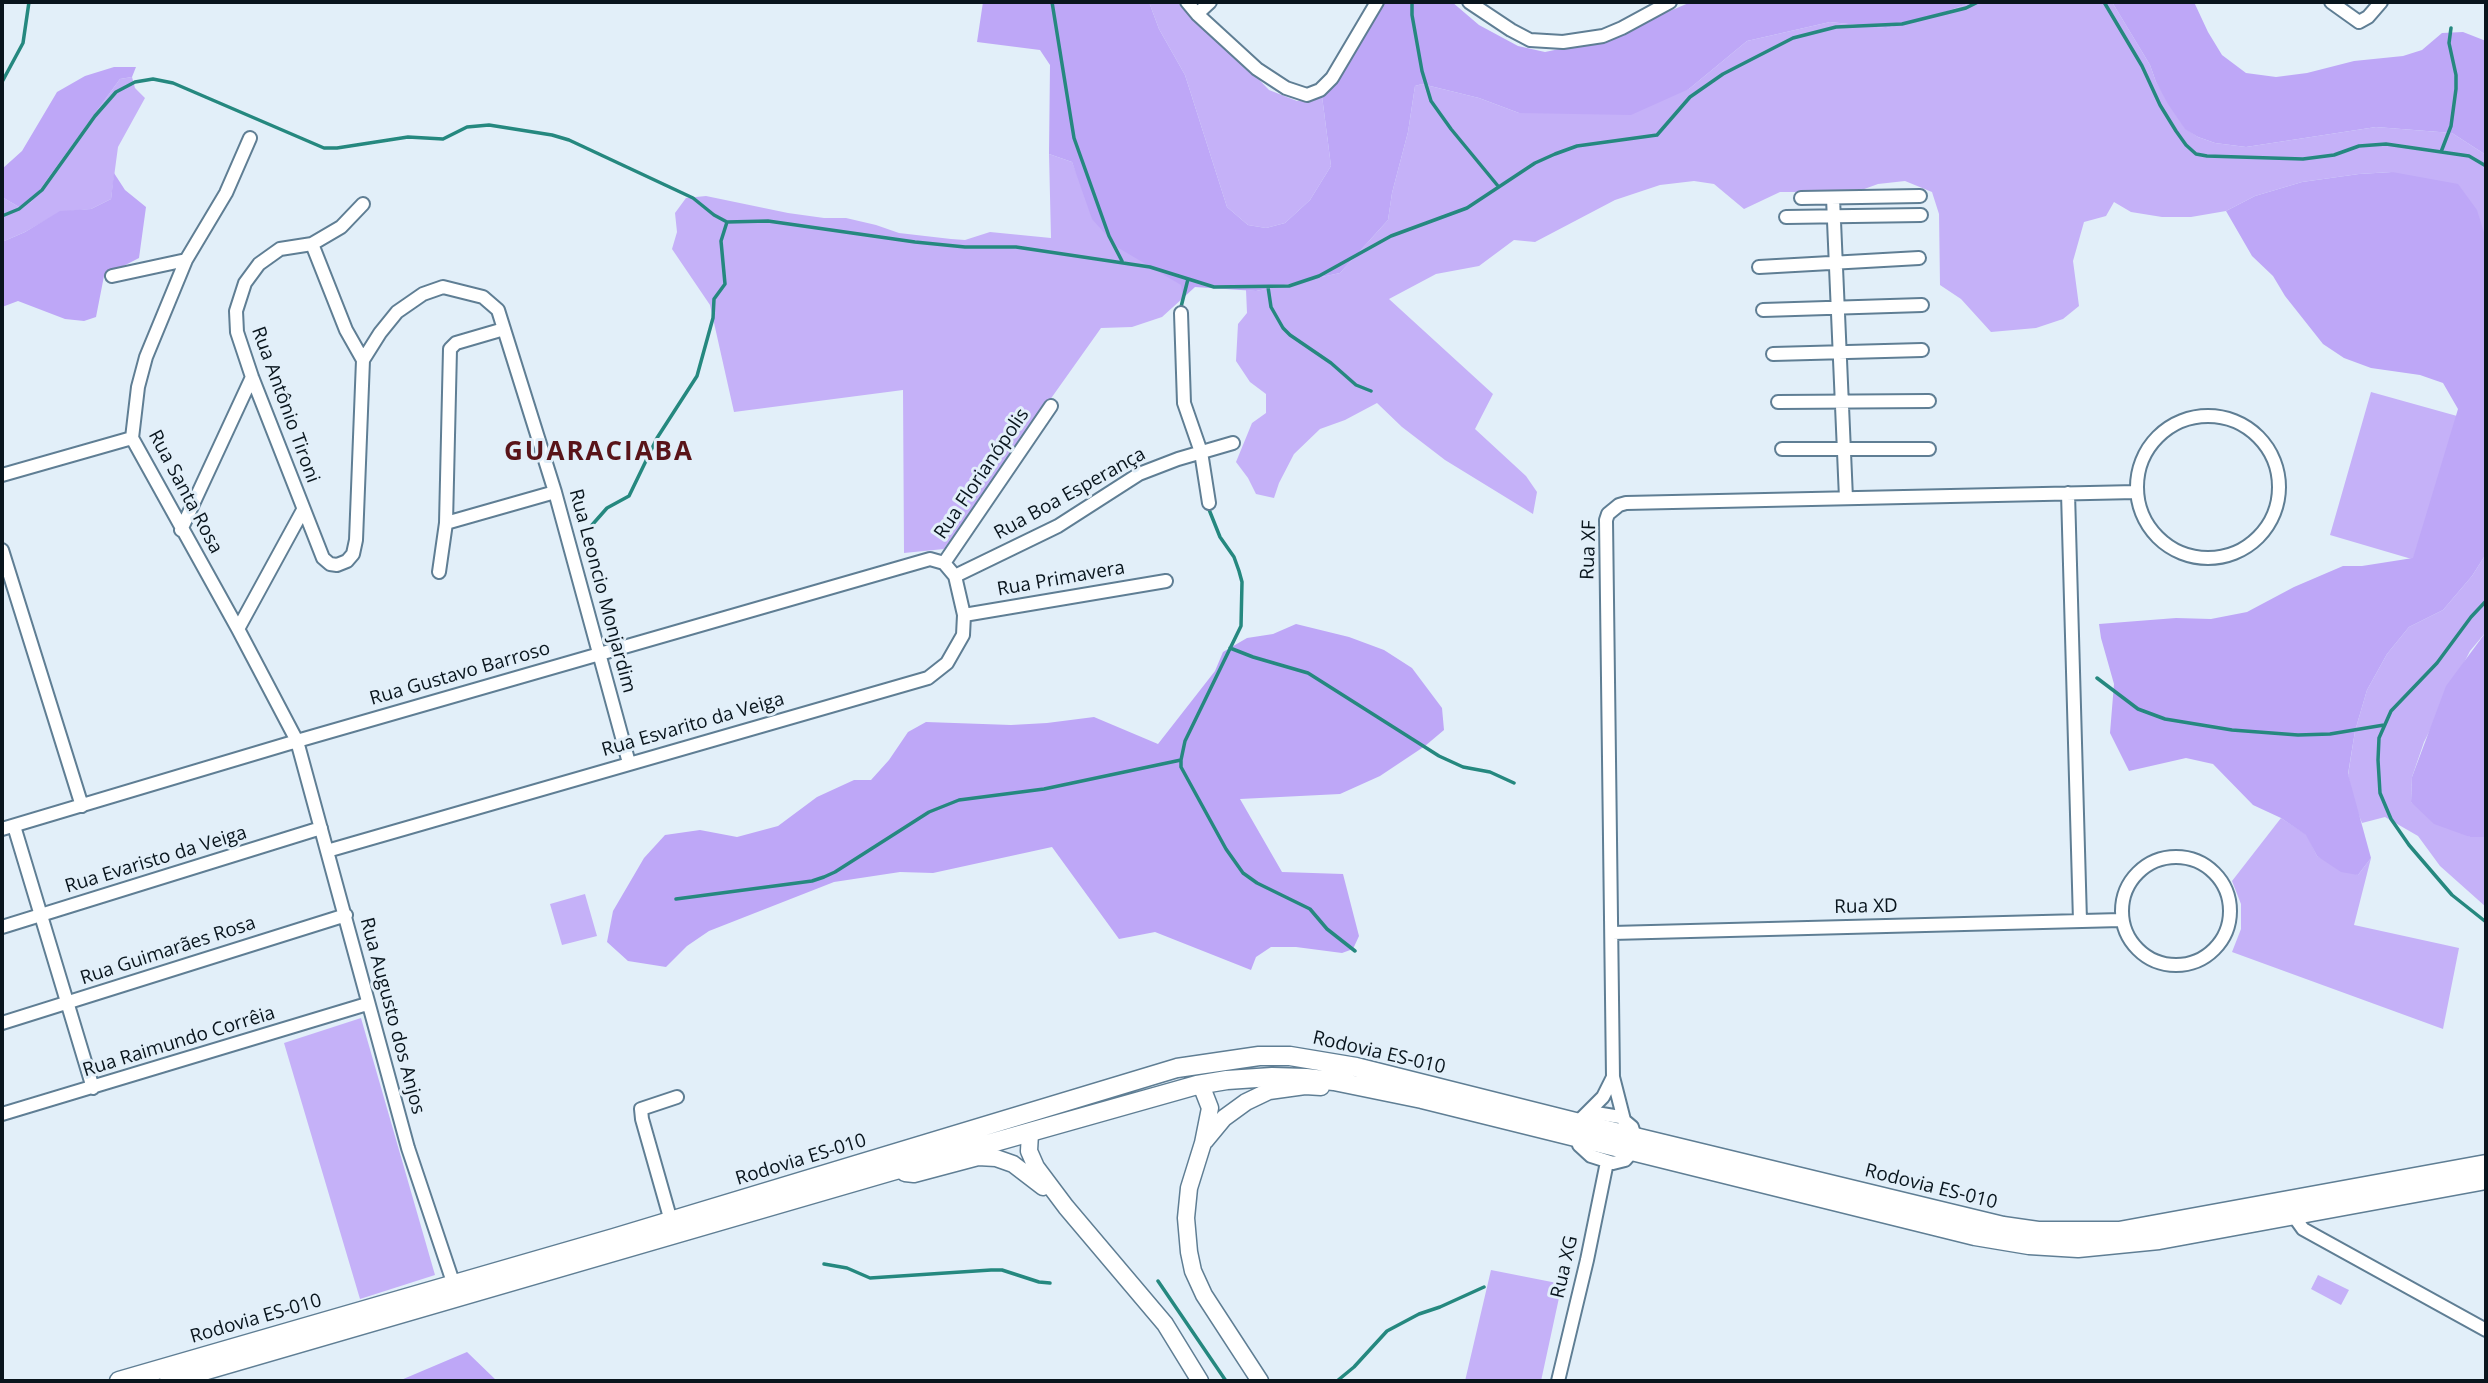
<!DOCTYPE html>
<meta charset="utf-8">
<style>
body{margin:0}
#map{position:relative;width:2488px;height:1383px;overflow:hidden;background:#e2eff9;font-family:"Open Sans",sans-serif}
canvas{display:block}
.frame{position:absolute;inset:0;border:4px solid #09151d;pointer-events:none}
</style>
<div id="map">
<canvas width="2488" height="1383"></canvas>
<div class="frame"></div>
</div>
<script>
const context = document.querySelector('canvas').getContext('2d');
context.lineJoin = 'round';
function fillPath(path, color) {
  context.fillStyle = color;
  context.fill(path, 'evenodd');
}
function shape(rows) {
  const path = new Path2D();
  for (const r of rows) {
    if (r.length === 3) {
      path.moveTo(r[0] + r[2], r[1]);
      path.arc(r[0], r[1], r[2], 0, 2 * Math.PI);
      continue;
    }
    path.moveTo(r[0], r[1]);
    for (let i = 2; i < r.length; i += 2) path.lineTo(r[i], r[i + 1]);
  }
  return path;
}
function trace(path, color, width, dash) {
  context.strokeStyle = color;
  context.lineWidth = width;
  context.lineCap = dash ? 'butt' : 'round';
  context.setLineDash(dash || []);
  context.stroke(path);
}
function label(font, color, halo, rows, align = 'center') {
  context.font = font + ' "Open Sans",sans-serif';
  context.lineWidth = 6;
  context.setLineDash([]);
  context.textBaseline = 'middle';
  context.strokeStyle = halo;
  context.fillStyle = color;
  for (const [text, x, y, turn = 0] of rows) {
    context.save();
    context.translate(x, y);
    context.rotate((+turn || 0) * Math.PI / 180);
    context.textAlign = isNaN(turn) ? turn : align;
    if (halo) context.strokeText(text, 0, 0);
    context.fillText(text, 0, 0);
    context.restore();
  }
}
fillPath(shape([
 [1149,2,1177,2,1194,21,1222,41,1269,90,1297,101,1322,96,1331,166,1310,200,1285,223,1266,228,1248,225,1227,207,1185,75,1159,29],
 [1973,2,2112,2,2150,65,2156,82,2185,128,2198,137,2215,143,2246,147,2376,127,2452,133,2486,155,2486,239,2392,172,2359,174,2302,182,2255,196,2226,211,2191,217,2162,217,2131,212,2114,202,2106,216,2084,222,2073,261,2079,306,2063,319,2036,328,1991,332,1961,299,1940,285,1939,214,1932,192,1905,181,1878,184,1856,192,1780,192,1744,209,1714,184,1694,181,1660,185,1615,200,1535,242,1514,240,1479,266,1436,274,1389,299,1493,394,1475,429,1526,476,1537,492,1533,514,1445,460,1402,427,1377,403,1345,420,1320,429,1294,454,1279,483,1274,498,1256,494,1248,478,1236,462,1252,423,1266,413,1266,394,1250,382,1236,361,1238,324,1247,313,1246,290,1256,291,1340,273,1388,220,1392,193,1408,132,1415,86,1422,84,1479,98,1519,113,1689,89,1747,41,1830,22,1886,28,1948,11],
 [132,77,135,88,145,98,118,147,111,199,91,209,60,212,25,232,2,242,2,197,19,207,31,202,120,79],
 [1049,154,1072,162,1083,189,1163,273,1182,285,1183,298,1162,317,1132,327,1101,328,944,549,904,553,903,390,734,412,710,305,672,249,677,232,675,213,686,198,706,196,788,213,824,218,846,218,876,225,899,233,951,239,965,240,990,232,1051,238],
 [2371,392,2457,416,2415,560,2330,535],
 [2486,554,2486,632,2470,651,2424,742,2412,777,2411,802,2470,837,2486,837,2486,907,2440,866,2418,836,2385,817,2362,823,2354,803,2348,775,2355,731,2367,690,2387,654,2409,627,2443,610,2472,576],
 [2281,818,2307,835,2317,856,2358,875,2371,858,2354,925,2459,948,2443,1029,2232,952,2241,929,2241,904,2232,881],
 [585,894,597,936,562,945,550,904],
 [361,1018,435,1275,360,1299,284,1043],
 [1491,1270,1562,1284,1541,1381,1465,1381],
 [2318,1275,2349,1290,2341,1305,2311,1289]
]), '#c5b1f8');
fillPath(shape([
 [983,2,1149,2,1159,29,1185,75,1227,207,1248,225,1266,228,1285,223,1310,200,1331,166,1322,96,1385,2,1452,2,1479,25,1518,46,1545,52,1602,40,1691,2,1973,2,1948,11,1886,28,1830,22,1747,41,1689,89,1631,115,1519,113,1479,98,1422,84,1415,86,1408,132,1392,193,1388,220,1340,273,1256,291,1195,287,1183,298,1181,285,1117,247,1092,219,1072,162,1049,154,1050,65,1040,50,977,42],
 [2112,2,2194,2,2208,32,2222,55,2246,73,2276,77,2307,73,2354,61,2403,56,2422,50,2442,33,2463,32,2486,41,2486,155,2452,133,2376,127,2246,147,2215,143,2198,137,2185,129,2168,104,2156,82,2150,65],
 [114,67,136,67,132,77,120,79,31,202,19,207,2,197,2,169,22,151,57,92,85,76],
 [2392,172,2458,184,2477,210,2486,239,2486,554,2472,576,2443,610,2409,627,2387,654,2367,690,2355,731,2348,774,2371,858,2358,875,2341,872,2317,856,2306,835,2281,818,2253,805,2213,764,2186,758,2129,771,2110,733,2114,684,2101,638,2099,624,2176,618,2211,619,2247,612,2294,587,2343,566,2362,566,2413,558,2458,409,2443,383,2420,375,2371,368,2344,358,2323,344,2285,296,2273,276,2252,256,2226,211,2255,196,2302,182,2359,174],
 [114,173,125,190,146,207,139,258,104,276,96,317,84,321,65,319,18,301,2,307,2,242,25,232,60,211,91,209,111,199],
 [1296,624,1349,637,1384,650,1412,668,1442,708,1444,730,1425,746,1380,776,1340,794,1240,799,1282,872,1343,874,1359,936,1353,949,1342,953,1296,947,1271,947,1256,957,1251,970,1155,932,1119,939,1052,847,933,873,900,872,834,882,709,931,687,946,666,967,628,961,607,942,613,911,644,858,665,835,700,830,737,837,778,826,817,797,854,780,871,780,889,760,908,732,926,722,1011,725,1047,723,1094,717,1158,744,1215,671,1223,652,1247,638,1273,634],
 [2486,632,2486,837,2470,837,2434,824,2411,802,2412,777,2446,686],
 [467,1352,497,1381,402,1381,401,1380]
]), '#bea7f7');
trace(shape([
 [1052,2,1074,138,1109,236,1122,261],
 [1412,2,1412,15,1422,71,1431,101,1451,129,1498,186],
 [2104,2,2142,66,2160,105,2176,131,2186,145,2196,154,2207,156,2303,159,2334,155,2359,146,2386,144,2469,156,2486,166],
 [2,82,23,43,29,2],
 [2441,152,2451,126,2456,89,2456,75,2449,43,2451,28],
 [2,216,19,209,42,190,95,116,116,92,135,82,153,79,173,83,324,148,337,148,408,137,443,139,467,127,489,125,552,135,569,140,693,198,714,215,727,222,768,221,915,242,965,247,1016,247,1150,267,1214,287,1289,286,1319,276,1391,236,1467,208,1535,163,1555,154,1577,146,1657,135,1690,97,1723,74,1793,38,1836,27,1902,24,1966,8,1978,2],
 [1268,287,1271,307,1283,328,1290,335,1331,363,1356,385,1371,391],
 [1180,311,1188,279],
 [1208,507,1220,537,1234,557,1239,571,1242,582,1241,626,1185,741,1181,760,1181,767,1226,849,1243,873,1257,883,1310,909,1327,929,1355,951],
 [592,525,607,508,629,496,657,438,697,376,713,318,714,299,725,284,721,241,727,222],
 [2486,601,2471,617,2437,663,2391,711,2379,738,2378,760,2380,793,2391,819,2409,845,2452,895,2486,922],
 [1230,648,1253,657,1308,673,1439,756,1463,767,1490,772,1514,783],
 [2097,678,2138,709,2165,719,2232,730,2298,735,2330,734,2384,725],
 [676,899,812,881,824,877,835,872,929,812,959,800,1044,789,1181,760],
 [824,1264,847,1268,870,1278,991,1270,1002,1270,1039,1282,1050,1283],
 [1158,1281,1226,1381],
 [1337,1381,1354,1367,1387,1331,1419,1314,1440,1307,1484,1287]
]), '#25887f', 3.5);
const minor = shape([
 [1187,2,1197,14,1257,69,1286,88,1307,95,1320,90,1332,78,1377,2],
 [1469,2,1511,30,1530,40,1563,42,1603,36,1622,28,1670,2],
 [2331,2,2359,22,2368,17,2381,2],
 [1197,14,1210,2],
 [250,138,226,193,186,260,146,357,138,387,132,438,238,629,297,741,408,1148,454,1285,457,1289],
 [1801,198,1920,196],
 [1833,198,1846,498],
 [363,204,341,227,312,244,280,249,259,264,245,283,236,311,237,332,252,377,323,558,330,564,337,565,347,561,353,554,356,540,363,360,380,333,397,312,423,294,443,287,483,297,498,310,555,492,629,763],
 [1786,217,1921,215],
 [312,244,346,330,363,360],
 [1759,267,1919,258],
 [112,276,186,260],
 [1763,310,1922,305],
 [1181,313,1184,403,1201,452,1209,503],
 [1773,354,1922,350],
 [1778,402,1929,401],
 [2208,487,71],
 [1782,449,1929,449],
 [2,475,132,438],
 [2068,493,2080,921],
 [446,523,555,492],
 [181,530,252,377],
 [2,550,82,806],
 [944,563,1051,406],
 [439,572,446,523,450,349,456,343,504,329],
 [955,576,1058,526,1139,474,1178,459,1233,443],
 [964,615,1166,581],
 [238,629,303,510],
 [14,826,93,1088],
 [2,829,297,741,930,559,944,563,955,576,964,615,963,635,947,663,928,678,327,851],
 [2176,911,54],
 [2,927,321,828],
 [1612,933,2121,920],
 [2,1023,346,915],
 [1590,1112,1620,1117,1632,1127,1635,1137,1632,1152,1625,1160,1613,1163,1591,1156,1579,1145,1577,1138,1581,1119,1603,1097,1613,1077],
 [2,1114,367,1004],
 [1624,1120,1613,1077,1606,520,1608,514,1619,505,1626,503,2136,492],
 [2293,1215,2303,1229,2486,1330],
 [671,1221,642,1119,641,1109,677,1097],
 [1558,1381,1587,1260,1607,1162]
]);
const tertiary = shape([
 [1197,1085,1203,1090,1210,1108,1203,1143,1189,1188,1186,1218,1189,1252,1193,1271,1204,1295,1260,1381],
 [1030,1133,1029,1151,1036,1167,1066,1207,1165,1324,1200,1381],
 [1205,1141,1224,1118,1246,1102,1269,1091,1305,1086,1321,1087],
 [905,1173,914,1174,978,1157,996,1158,1013,1164,1043,1187]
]);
const secondary = shape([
 [119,1381,614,1238,1177,1068,1259,1056,1290,1056,1356,1067,1635,1137,2003,1226,2038,1231,2119,1231,2486,1164],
 [169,1381,892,1171,1197,1085,1227,1080,1272,1077,1306,1078,1334,1081,1422,1099,1975,1236,2029,1245,2078,1248,2159,1240,2486,1180]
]);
trace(minor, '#5f7e94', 16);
trace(tertiary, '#5f7e94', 19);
trace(secondary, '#5f7e94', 21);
trace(minor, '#fff', 12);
trace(tertiary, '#fff', 16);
trace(secondary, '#fff', 18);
label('19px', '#09151d', '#e2eff9', [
 ["Rua Antônio Tironi",285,405,70],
 ["Rua Florianópolis",982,474,-56],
 ["Rua Santa Rosa",185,492,62],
 ["Rua Boa Esperança",1070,494,-29],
 ["Rua XF",1589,550,-88],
 ["Rua Primavera",1061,579,-10],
 ["Rua Leoncio Monjardim",602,591,75],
 ["Rua Gustavo Barroso",460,674,-16],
 ["Rua Esvarito da Veiga",693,725,-16],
 ["Rua Evaristo da Veiga",156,860,-17],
 ["Rua XD",1866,907,-1],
 ["Rua Guimarães Rosa",168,951,-18],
 ["Rua Augusto dos Anjos",392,1016,75],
 ["Rua Raimundo Corrêia",179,1042,-17],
 ["Rodovia ES-010",1379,1053,13],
 ["Rodovia ES-010",801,1160,-17],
 ["Rodovia ES-010",1931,1187,14],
 ["Rua XG",1565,1267,-77],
 ["Rodovia ES-010",256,1319,-16]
]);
context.letterSpacing = '2px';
label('bold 26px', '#591419', '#e2eff9', [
 ["GUARACIABA",599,453]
]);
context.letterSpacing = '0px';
</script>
